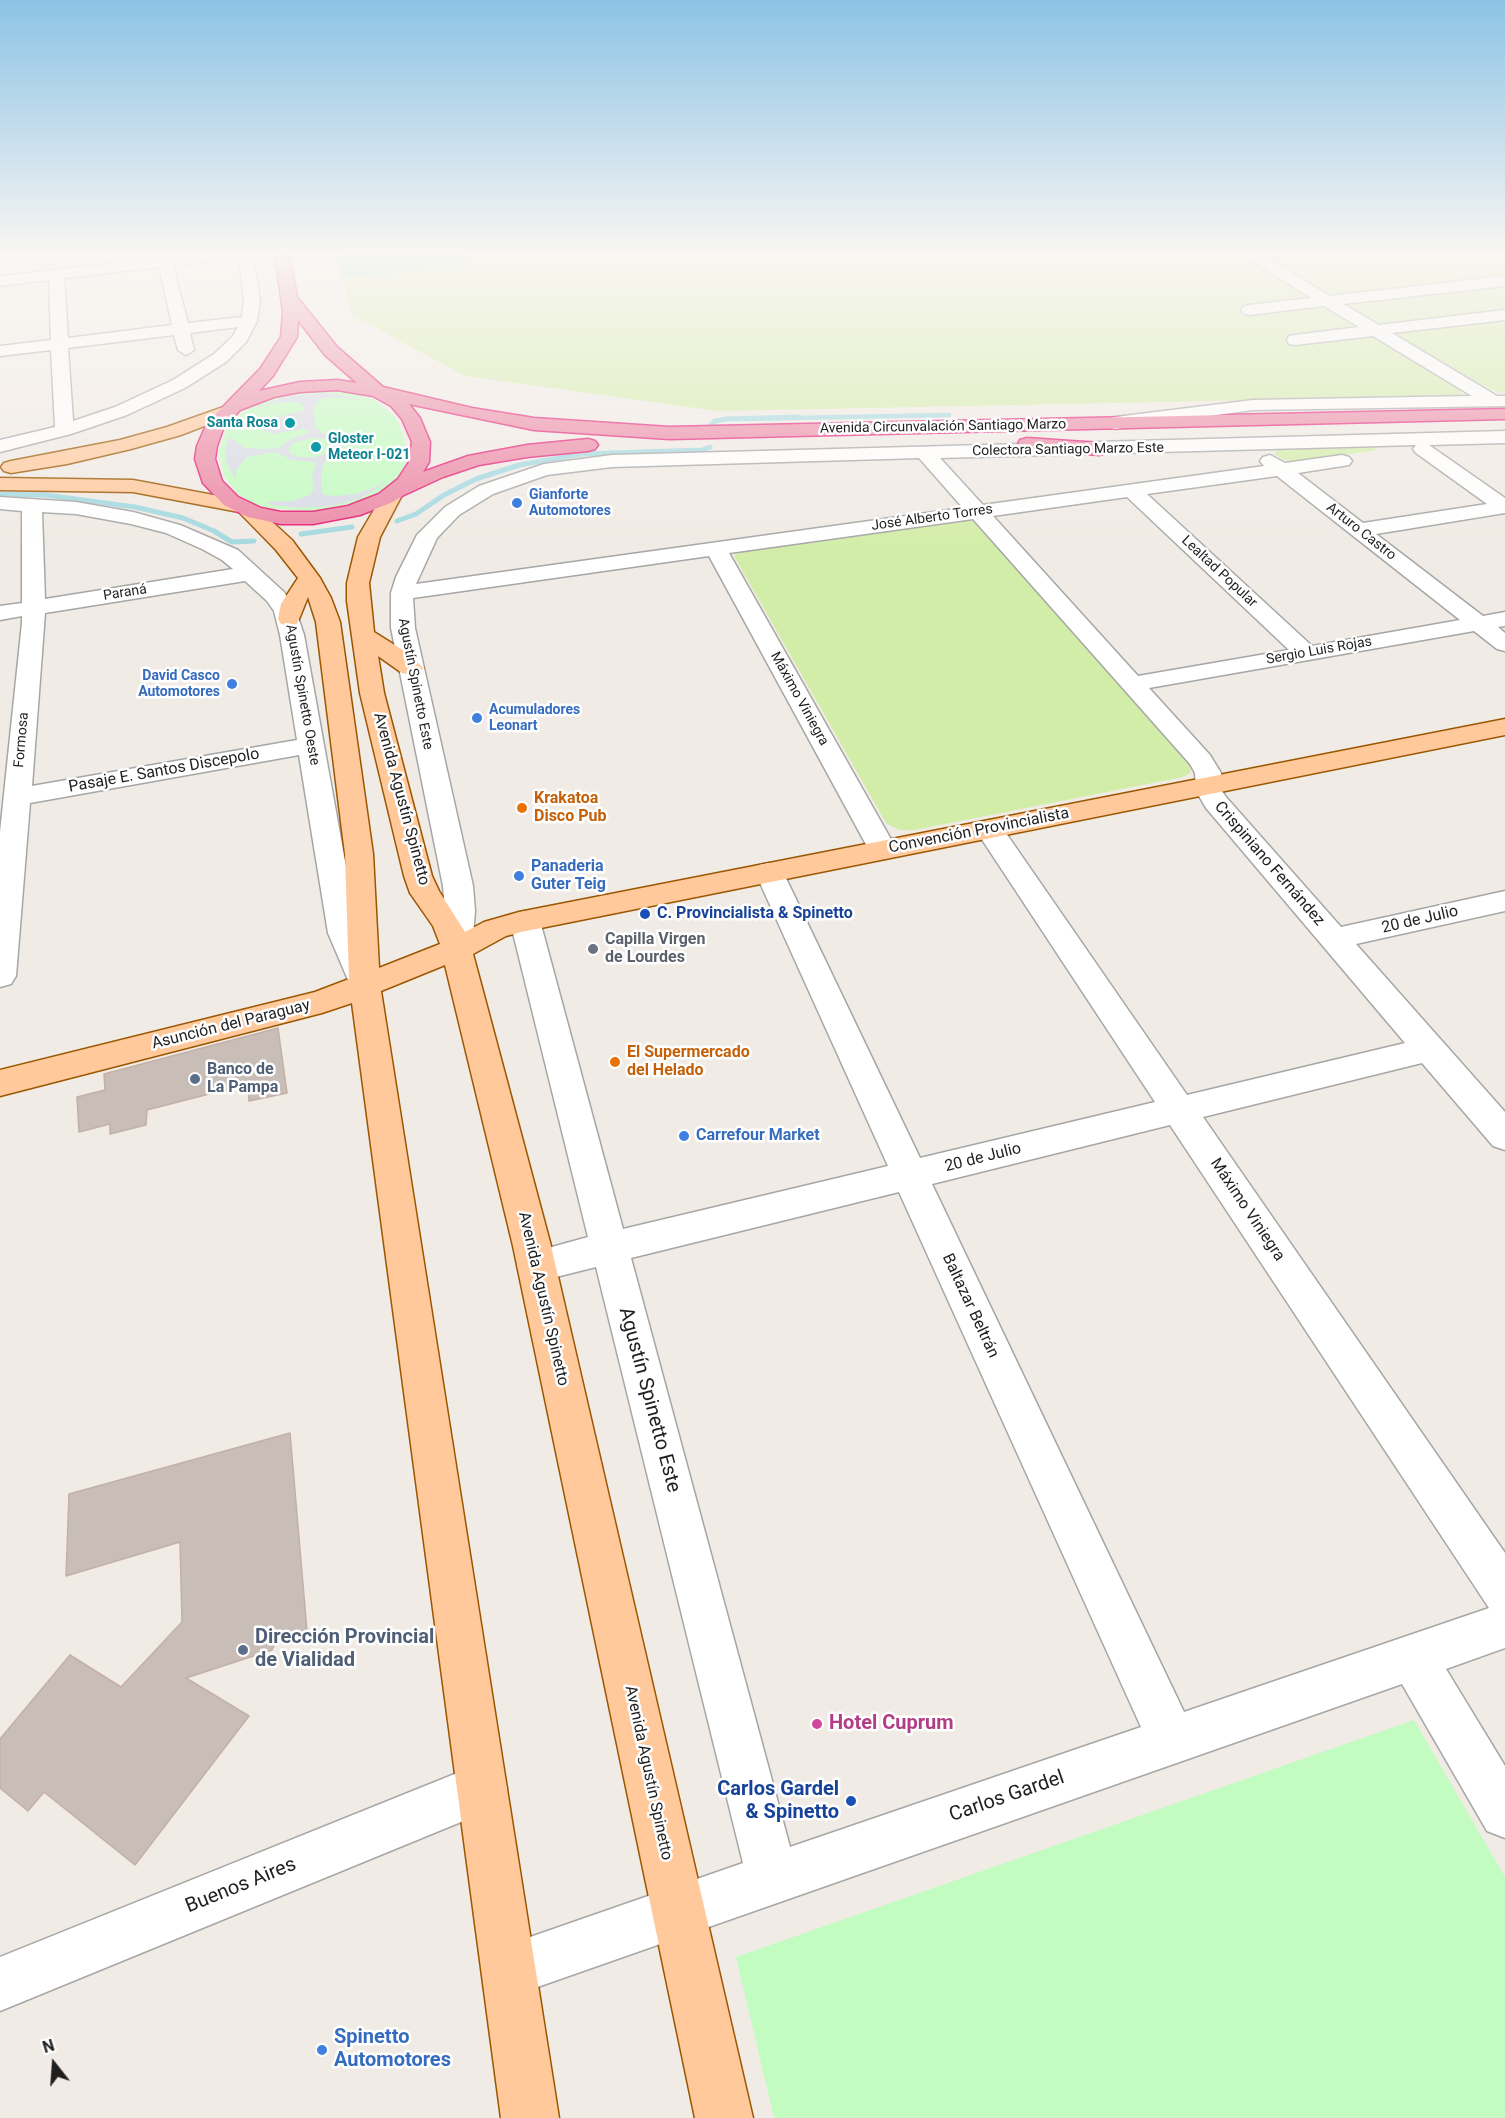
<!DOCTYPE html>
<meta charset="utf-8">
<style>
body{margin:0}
#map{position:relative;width:1505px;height:2118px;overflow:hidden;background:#f1ebe5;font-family:Roboto,sans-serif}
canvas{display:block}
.north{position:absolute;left:24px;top:2034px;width:60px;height:60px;-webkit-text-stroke:4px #fff;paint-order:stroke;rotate:343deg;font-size:16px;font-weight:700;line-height:24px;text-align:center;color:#1f1f1f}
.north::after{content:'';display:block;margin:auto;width:21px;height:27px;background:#1f1f1f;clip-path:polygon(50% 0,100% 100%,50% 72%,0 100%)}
</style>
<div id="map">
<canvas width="1505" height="2118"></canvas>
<div class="north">N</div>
</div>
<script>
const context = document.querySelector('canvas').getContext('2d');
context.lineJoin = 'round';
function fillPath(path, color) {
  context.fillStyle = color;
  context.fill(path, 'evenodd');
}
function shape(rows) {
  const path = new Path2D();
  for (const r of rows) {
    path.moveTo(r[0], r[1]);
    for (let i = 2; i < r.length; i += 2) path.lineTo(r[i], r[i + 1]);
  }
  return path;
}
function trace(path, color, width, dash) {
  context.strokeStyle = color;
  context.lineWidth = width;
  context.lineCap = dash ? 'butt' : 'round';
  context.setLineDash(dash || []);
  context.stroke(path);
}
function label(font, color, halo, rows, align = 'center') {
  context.font = font + ' Roboto,sans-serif';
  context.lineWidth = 5;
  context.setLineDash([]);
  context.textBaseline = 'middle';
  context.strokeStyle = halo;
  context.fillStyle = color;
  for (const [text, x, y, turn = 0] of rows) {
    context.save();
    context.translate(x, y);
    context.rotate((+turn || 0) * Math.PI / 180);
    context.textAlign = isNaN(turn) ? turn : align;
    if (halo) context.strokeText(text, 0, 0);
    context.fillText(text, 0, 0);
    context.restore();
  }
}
fillPath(shape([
 [466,254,1239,254,1313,299,1240,307,1250,314,1323,306,1358,327,1285,336,1296,344,1370,335,1462,390,1462,396,717,411,465,376,352,315,342,277,464,267],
 [1258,254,1505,254,1505,277,1330,297],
 [1505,286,1505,310,1380,325,1344,304],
 [1505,319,1505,394,1490,389,1393,333],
 [1370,447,1378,450,1296,462,1282,459,1274,454,1277,450,1285,449],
 [961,519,978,522,1191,765,1190,773,1183,777,915,830,899,830,886,823,734,556,741,551]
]), '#d2eda8');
fillPath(shape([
 [328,390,352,393,375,400,396,418,404,436,406,456,404,467,396,480,387,488,362,501,314,511,268,508,250,502,237,493,224,476,219,452,226,429,234,419,250,407,276,397],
 [1414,1720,1505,1877,1505,2118,774,2118,736,1957]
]), '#c2fcc0');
fillPath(shape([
 [336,254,466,254,465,267,342,277]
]), '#7fe4b1');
fillPath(shape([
 [332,393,367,401,335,397,320,399,315,404,314,416,316,428,322,433,340,438,344,444,342,450,324,463,321,475,322,494,334,496,357,494,387,482,361,498,332,506,300,508,272,505,265,502,292,501,310,495,314,489,312,476,316,465,314,462,292,460,275,452,247,457,236,470,236,481,226,462,225,450,229,437,245,448,269,449,279,448,289,440,310,432,304,429,272,434,257,428,259,423,267,419,303,411,304,406,298,402,275,403,249,411,287,396],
 [310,438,328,439,335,442,336,447,329,453,315,457,299,457,289,453,289,448,293,443]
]), '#d9dbe6');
trace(shape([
 [738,419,949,415]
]), '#a3d9e0', 4.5);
trace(shape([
 [711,425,715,421,725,419,799,417],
 [0,494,46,495,135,507,183,518,214,531,232,542,254,541],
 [397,521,416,514,444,495,476,479,519,465,582,454,702,450,710,447],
 [301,534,352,527]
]), '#a3d9e0', 5);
const building = shape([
 [278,1028,287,1093,249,1101,248,1084,147,1110,146,1125,110,1134,110,1124,79,1132,77,1097,105,1090,104,1074,278,1028],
 [290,1433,307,1631,280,1633,272,1650,186,1678,249,1716,135,1865,44,1792,28,1811,0,1788,0,1739,70,1655,121,1687,182,1622,180,1542,66,1576,69,1494,290,1433]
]);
fillPath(building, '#c9bdb8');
trace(building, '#c3b0a6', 1.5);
const minor = shape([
 [198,254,253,254,260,300,257,321,246,342,226,362,185,388,127,415,71,434,0,452,0,440,55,427,51,350,0,356,0,346,51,340,49,280,0,286,0,276,198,254],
 [239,258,244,300,242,317,188,323,173,266,239,258],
 [159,267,172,325,68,338,64,278,159,267],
 [238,327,233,336,214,354,173,380,115,407,73,421,68,348,174,335,178,350,186,355,194,350,190,333,238,327],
 [1242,254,1260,254,1330,296,1505,276,1505,286,1343,304,1379,325,1505,310,1505,320,1392,333,1497,396,1505,396,1505,406,1253,410,1115,429,1108,427,1106,423,1108,419,1115,417,1253,400,1472,396,1373,336,1295,345,1289,344,1287,340,1289,336,1295,335,1359,327,1324,306,1249,315,1243,313,1241,310,1243,307,1249,305,1311,298,1242,254],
 [1505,431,1505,443,1429,445,1505,498,1505,513,1376,534,1483,616,1505,612,1505,626,1498,627,1505,633,1505,651,1497,649,1474,631,1149,688,1210,755,1221,773,1222,791,1226,797,1341,927,1505,891,1505,911,1356,944,1505,1112,1505,1150,1493,1146,1422,1063,1203,1117,1505,1553,1505,1648,1446,1669,1505,1766,1505,1838,1487,1831,1402,1684,509,1997,490,1989,482,1970,490,1951,743,1863,596,1267,536,1282,523,1277,517,1266,523,1255,588,1237,510,921,514,914,525,911,536,914,540,921,623,1229,888,1166,755,872,759,865,769,863,779,865,783,872,920,1158,1155,1102,975,829,979,823,989,820,999,823,1187,1095,1405,1043,1206,808,1196,791,1195,773,1190,764,973,519,729,553,897,850,893,856,883,859,873,856,869,850,709,556,413,598,415,628,473,886,475,911,472,949,468,956,457,959,446,956,442,949,445,911,443,886,391,628,391,593,396,577,417,535,445,507,479,486,544,464,612,455,1505,431],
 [1416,445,1413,449,1416,453,1487,504,1363,523,1298,473,1349,465,1352,461,1349,457,1342,455,1285,463,1270,455,1263,457,1260,461,1264,466,983,505,940,458,1416,445],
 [919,458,963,508,416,584,437,538,459,515,493,494,547,475,612,467,919,458],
 [1277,476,1460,620,1312,646,1147,494,1277,476],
 [1127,497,1289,650,1138,676,993,516,1127,497],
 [1170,1125,1489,1608,1184,1712,932,1184,1170,1125],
 [899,1192,1141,1727,790,1847,631,1258,899,1192],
 [0,497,76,502,133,512,180,525,238,550,284,592,296,611,304,635,358,933,381,986,376,994,365,997,354,994,328,933,299,755,30,803,16,976,11,984,0,987,0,832,22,623,22,616,0,620,0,606,22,603,22,511,0,509,0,497],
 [42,512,76,514,131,524,166,533,202,549,222,560,233,569,45,599,42,512],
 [245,581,267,601,274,611,280,635,297,740,32,786,45,613,245,581],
 [482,1763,500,1770,507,1788,500,1806,0,2011,0,1957,482,1763]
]);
const major = shape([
 [229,405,235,406,238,410,235,414,181,435,131,449,67,464,11,473,4,471,1,467,4,463,11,461,120,440,167,427,229,405],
 [0,478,133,480,240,500,255,506,292,540,320,578,331,598,340,622,373,854,379,968,440,944,433,926,410,893,404,876,360,693,347,601,347,583,358,537,385,491,392,489,399,491,402,495,380,537,369,583,374,632,409,654,423,668,420,673,411,675,402,673,378,656,384,693,432,876,439,891,465,932,484,922,519,912,1505,719,1505,735,521,932,506,936,473,954,551,1246,753,2118,695,2118,513,1246,445,965,381,991,559,2118,501,2118,352,1003,322,1013,0,1096,0,1070,315,992,349,979,345,854,316,622,308,597,297,624,289,626,281,624,278,619,281,604,298,578,276,550,239,512,133,492,0,490,0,478]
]);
const highway = shape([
 [275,254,289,254,297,297,337,347,383,387,472,408,534,418,669,427,1505,409,1505,419,669,439,534,430,409,404,420,418,430,442,429,462,423,472,468,456,527,445,588,439,595,441,598,445,595,449,588,451,527,457,479,465,443,477,402,496,393,502,360,515,313,524,281,524,248,517,224,505,203,483,195,459,197,446,207,423,260,369,281,337,283,312,275,254],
 [298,320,325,355,357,383,337,380,300,382,259,391,273,376,297,337,298,320],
 [337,390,373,396,391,406,402,419,412,442,409,462,398,479,379,494,348,506,313,512,281,512,261,508,238,497,222,481,215,459,217,446,223,429,240,410,274,397,300,392,337,390],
 [1027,438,1099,443,1106,445,1109,449,1106,453,1099,455,1020,448,1018,444,1020,440,1027,438]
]);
trace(minor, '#a6a6a6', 3);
trace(major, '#9b5600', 3);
trace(highway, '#e51c77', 3);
fillPath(minor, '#fff');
fillPath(major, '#ffc99c');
fillPath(highway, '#ec89a6');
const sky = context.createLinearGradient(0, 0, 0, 551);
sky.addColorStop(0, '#8cc3e5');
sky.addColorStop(0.46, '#f9f6f3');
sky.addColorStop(1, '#f9f6f300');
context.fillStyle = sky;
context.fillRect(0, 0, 1505, 551);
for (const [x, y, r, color] of [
 [290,423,6,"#0f9aa8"],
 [316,447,6,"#0f9aa8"],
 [517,503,6,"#3f7fe0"],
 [232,684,6,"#3f7fe0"],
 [477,718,6,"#3f7fe0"],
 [522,808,6,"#e8710a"],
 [519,876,6,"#3f7fe0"],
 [645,914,6,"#1a4fb4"],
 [593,949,6,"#6b7280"],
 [615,1062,6,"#e8710a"],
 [195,1079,6,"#5c6f8a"],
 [684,1136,6,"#3f7fe0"],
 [243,1650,6,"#5c6f8a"],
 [817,1724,6,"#d1479c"],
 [851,1801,6,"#1a4fb4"],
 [322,2050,6,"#3f7fe0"]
]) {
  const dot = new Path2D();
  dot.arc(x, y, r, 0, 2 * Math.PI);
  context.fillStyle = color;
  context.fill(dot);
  trace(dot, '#fff', 2);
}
label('bold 14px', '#0d838f', '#fff', [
 ["Santa Rosa",278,423],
 ["Gloster",328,439,"left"],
 ["Meteor I-021",328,455,"left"]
], 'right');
label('14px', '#1f1f1f', '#fff', [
 ["Avenida Circunvalación Santiago Marzo",943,427,-1],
 ["Colectora Santiago Marzo Este",1068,450,-1],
 ["José Alberto Torres",932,518,-8],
 ["Arturo Castro",1361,532,38],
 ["Lealtad Popular",1219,572,43],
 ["Paraná",125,593,-9],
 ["Sergio Luis Rojas",1319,651,-10],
 ["Agustín Spinetto Este",415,684,79],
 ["Agustín Spinetto Oeste",302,695,80],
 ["Máximo Viniegra",799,699,61],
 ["Formosa",22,740,-85]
]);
label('bold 14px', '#366cbe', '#fff', [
 ["Gianforte",529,495],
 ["Automotores",529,511],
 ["David Casco",220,676,"right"],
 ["Automotores",220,692,"right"],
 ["Acumuladores",489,710],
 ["Leonart",489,726]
], 'left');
label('16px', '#1f1f1f', '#fff', [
 ["Pasaje E. Santos Discepolo",164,771,-10],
 ["Avenida Agustín Spinetto",401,799,75],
 ["Convención Provincialista",979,831,-11],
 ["Crispiniano Fernández",1269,864,49],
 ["20 de Julio",1420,920,-13],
 ["Asunción del Paraguay",231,1025,-14],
 ["20 de Julio",983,1158,-14],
 ["Máximo Viniegra",1247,1210,56],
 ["Avenida Agustín Spinetto",543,1299,77],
 ["Baltazar Beltrán",970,1306,65],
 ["Avenida Agustín Spinetto",648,1773,78]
]);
label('bold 16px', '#c56008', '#fff', [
 ["Krakatoa",534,799],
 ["Disco Pub",534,817],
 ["El Supermercado",627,1053],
 ["del Helado",627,1071]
], 'left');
label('bold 16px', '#366cbe', '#fff', [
 ["Panaderia",531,867],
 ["Guter Teig",531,885],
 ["Carrefour Market",696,1136]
], 'left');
label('bold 16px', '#164399', '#fff', [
 ["C. Provincialista & Spinetto",657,914]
], 'left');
label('bold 16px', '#5b616d', '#fff', [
 ["Capilla Virgen",605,940],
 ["de Lourdes",605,958]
], 'left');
label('bold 16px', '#4e5e75', '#fff', [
 ["Banco de",207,1070],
 ["La Pampa",207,1088]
], 'left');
label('20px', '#1f1f1f', '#fff', [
 ["Agustín Spinetto Este",649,1400,75],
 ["Carlos Gardel",1007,1797,-19],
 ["Buenos Aires",241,1886,-22]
]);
label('bold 20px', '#4e5e75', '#fff', [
 ["Dirección Provincial",255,1638],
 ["de Vialidad",255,1661]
], 'left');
label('bold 20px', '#b23c85', '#fff', [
 ["Hotel Cuprum",829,1724]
], 'left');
label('bold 20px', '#164399', '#fff', [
 ["Carlos Gardel",839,1790],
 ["& Spinetto",839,1813]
], 'right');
label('bold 20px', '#366cbe', '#fff', [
 ["Spinetto",334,2038],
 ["Automotores",334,2061]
], 'left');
</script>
